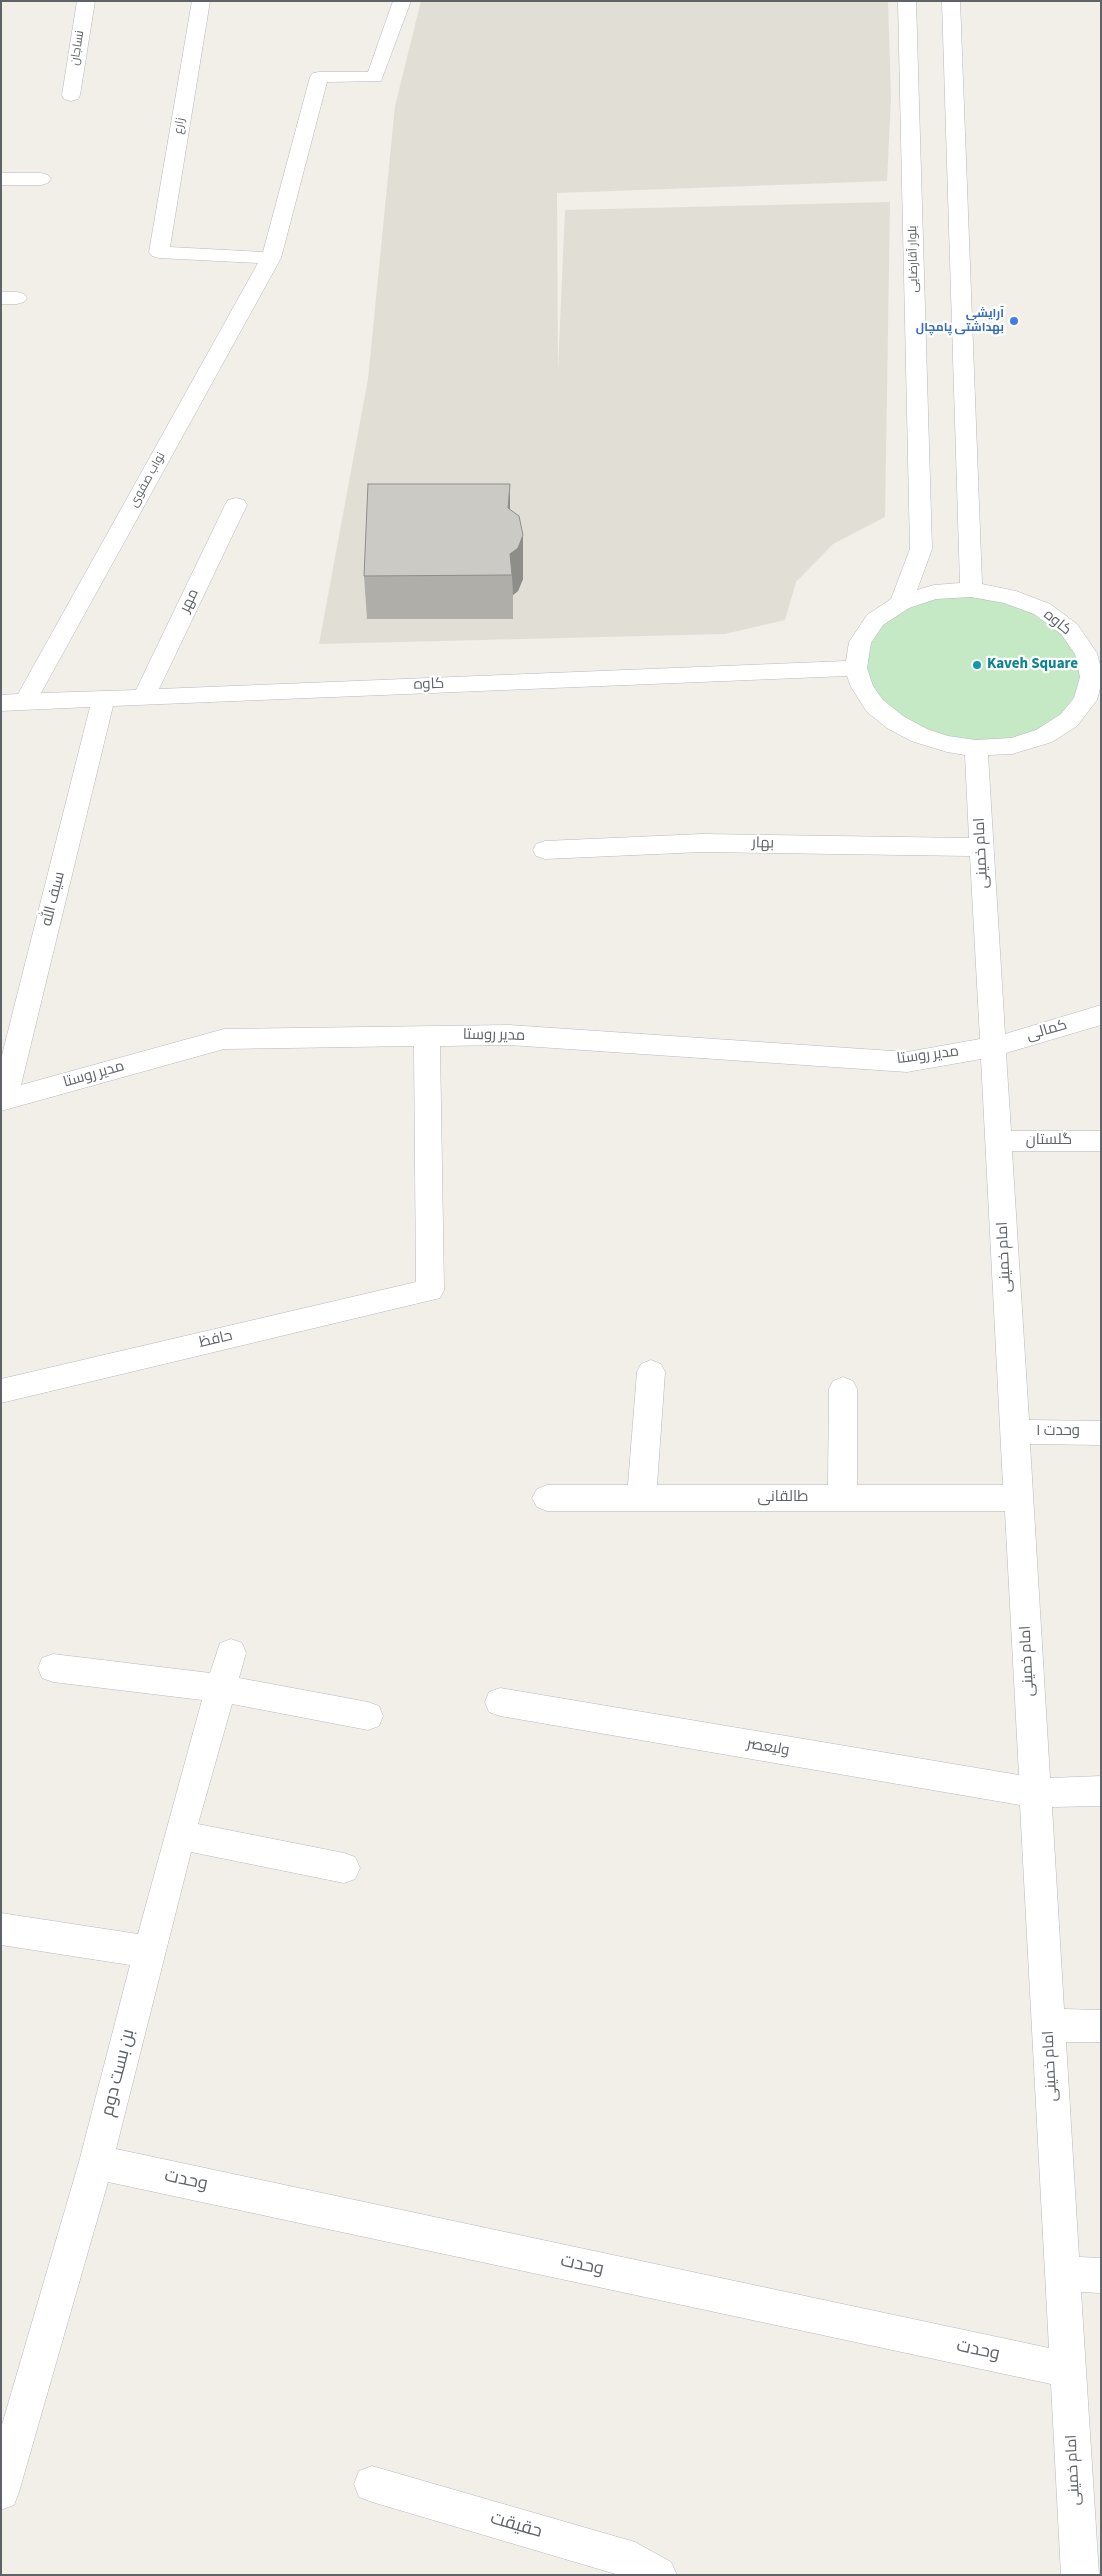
<!DOCTYPE html>
<meta charset="utf-8">
<style>
body{margin:0}
#map{position:relative;width:1102px;height:2576px;overflow:hidden;background:#f1efe8;font-family:"Source Sans 3",sans-serif}
canvas{display:block}
.frame{position:absolute;inset:0;border:2px solid #5f6368;pointer-events:none}
</style>
<div id="map">
<canvas width="1102" height="2576"></canvas>
<div class="frame"></div>
</div>
<script>
const context = document.querySelector('canvas').getContext('2d');
context.lineJoin = 'round';
function fillPath(path, color) {
  context.fillStyle = color;
  context.fill(path, 'evenodd');
}
function shape(rows) {
  const path = new Path2D();
  for (const r of rows) {
    path.moveTo(r[0], r[1]);
    for (let i = 2; i < r.length; i += 2) path.lineTo(r[i], r[i + 1]);
  }
  return path;
}
function trace(path, color, width, dash) {
  context.strokeStyle = color;
  context.lineWidth = width;
  context.lineCap = dash ? 'butt' : 'round';
  context.setLineDash(dash || []);
  context.stroke(path);
}
function label(font, color, halo, rows, align = 'center') {
  context.font = font + ' "Source Sans 3",Cairo,sans-serif';
  context.lineWidth = 4.5;
  context.setLineDash([]);
  context.textBaseline = 'middle';
  context.strokeStyle = halo;
  context.fillStyle = color;
  for (const [text, x, y, turn = 0] of rows) {
    context.save();
    context.translate(x, y);
    context.rotate((+turn || 0) * Math.PI / 180);
    context.textAlign = isNaN(turn) ? turn : align;
    if (halo) context.strokeText(text, 0, 0);
    context.fillText(text, 0, 0);
    context.restore();
  }
}
fillPath(shape([
 [421,1,888,1,891,98,887,181,557,193,558,370,565,210,890,202,885,517,833,544,796,582,785,620,725,634,319,644,368,379,395,106]
]), '#e1ded6');
fillPath(shape([
 [933,589,1045,607,1091,678,1063,724,996,745,920,733,867,693,858,641]
]), '#c5e8c5');
const minor = shape([
 [77,1,95,1,80,95,78,99,71,101,64,99,62,95,77,1],
 [192,1,210,1,170,247,263,252,310,77,313,73,319,72,368,72,393,1,411,1,381,81,327,82,281,258,41,693,136,690,225,505,228,500,236,498,244,500,247,505,159,689,846,661,849,642,867,615,891,599,910,549,898,1,916,1,932,549,917,590,934,585,960,583,942,1,960,1,982,584,1016,591,1050,604,1077,624,1097,653,1101,669,1101,684,1097,700,1077,726,1052,742,1012,754,988,755,1005,1034,1101,1005,1101,1025,1006,1053,1011,1131,1101,1131,1101,1151,1012,1151,1029,1420,1101,1421,1101,1445,1030,1444,1050,1778,1101,1776,1101,1806,1052,1807,1064,2009,1101,2010,1101,2042,1066,2042,1079,2257,1101,2258,1101,2293,1081,2292,1099,2575,1061,2575,1051,2384,108,2182,19,2492,14,2505,1,2510,1,2428,79,2162,130,1965,1,1945,1,1913,138,1934,202,1700,53,1682,42,1678,38,1668,42,1658,53,1654,210,1673,220,1643,231,1639,242,1643,246,1653,239,1678,368,1702,379,1706,383,1716,379,1726,368,1730,232,1704,198,1824,344,1853,355,1857,360,1868,355,1879,344,1883,191,1852,116,2149,1049,2348,1020,1805,500,1716,489,1712,485,1702,489,1692,500,1688,1019,1775,1005,1511,547,1511,537,1507,532,1498,537,1489,547,1485,628,1485,637,1372,641,1364,651,1360,661,1364,665,1372,657,1485,828,1485,829,1389,833,1381,843,1377,853,1381,857,1389,857,1485,1003,1485,981,1059,907,1072,509,1045,440,1046,444,1290,440,1298,1,1403,1,1379,416,1282,414,1046,224,1049,1,1111,1,1059,90,707,1,711,1,695,18,694,258,263,159,258,152,256,149,252,192,1],
 [971,597,1004,603,1034,614,1061,634,1075,654,1080,677,1074,698,1061,714,1036,730,1011,738,976,740,948,736,927,729,903,716,883,700,873,686,867,668,871,643,883,625,909,608,936,599,971,597],
 [847,676,851,687,867,712,887,728,911,741,947,752,965,755,969,838,702,834,545,841,536,844,533,850,536,856,545,859,702,852,970,856,980,1039,907,1052,509,1025,224,1029,21,1085,113,706,847,676],
 [1,173,41,173,48,175,51,179,48,183,41,185,1,185,1,173],
 [1,292,17,292,24,294,27,298,24,302,17,304,1,304,1,292],
 [372,2466,635,2542,671,2562,677,2575,619,2575,372,2502,359,2497,354,2484,359,2471,372,2466]
]);
trace(minor, '#b5b8bc', 1);
fillPath(minor, '#fff');
fillPath(shape([
 [510,509,523,579,518,591,513,595,513,619,367,619,364,576]
]), '#afaea9');
fillPath(shape([
 [510,484,510,527,508,508],
 [523,535,523,579,518,591,513,595,512,575,510,554]
]), '#8f8d8a');
const building = shape([
 [368,484,510,484,508,508,519,516,523,535,518,548,510,554,512,575,364,576,368,484]
]);
fillPath(building, '#cccac5');
trace(building, '#8f8d8a', 1);
for (const [x, y, r, color] of [
 [1014,321,5,"#3f7fe0"],
 [977,665,5,"#0f9aa8"]
]) {
  const dot = new Path2D();
  dot.arc(x, y, r, 0, 2 * Math.PI);
  context.fillStyle = color;
  context.fill(dot);
  trace(dot, '#fff', 2);
}
label('12px', '#5f6368', '#fff', [
 ["نساجان",78,48,-81],
 ["زارع",180,126,-80],
 ["بلوار آقارضایی",914,259,-91],
 ["نواب صفوی",148,480,-61]
]);
label('bold 12px', '#366cbe', '#fff', [
 ["آرایشی",1004,314],
 ["بهداشتی پامچال",1004,328]
], 'right');
label('15px', '#5f6368', '#fff', [
 ["مهر",190,601,-64],
 ["کاوه",1057,623,40],
 ["کاوه",429,685,-2],
 ["بهار",763,844,1],
 ["امام خمینی",982,853,-93],
 ["سیف الله",54,899,-76],
 ["کمالی",1047,1031,-16],
 ["مدیر روستا",494,1036,1],
 ["مدیر روستا",928,1056,-7],
 ["مدیر روستا",94,1075,-16],
 ["گلستان",1049,1141],
 ["امام خمینی",1005,1257,-93],
 ["حافظ",216,1340,-13],
 ["وحدت ۱",1058,1432],
 ["طالقانی",783,1498],
 ["امام خمینی",1028,1661,-93],
 ["ولیعصر",768,1748,10],
 ["امام خمینی",1051,2066,-93],
 ["امام خمینی",1074,2470,-93]
]);
label('bold 15px', '#0d838f', '#fff', [
 ["Kaveh Square",987,665]
], 'left');
label('18px', '#5f6368', '#fff', [
 ["بن بست دوم",119,2073,-76],
 ["وحدت",186,2181,12],
 ["وحدت",582,2266,12],
 ["وحدت",978,2351,12],
 ["حقیقت",516,2526,16]
]);
</script>
